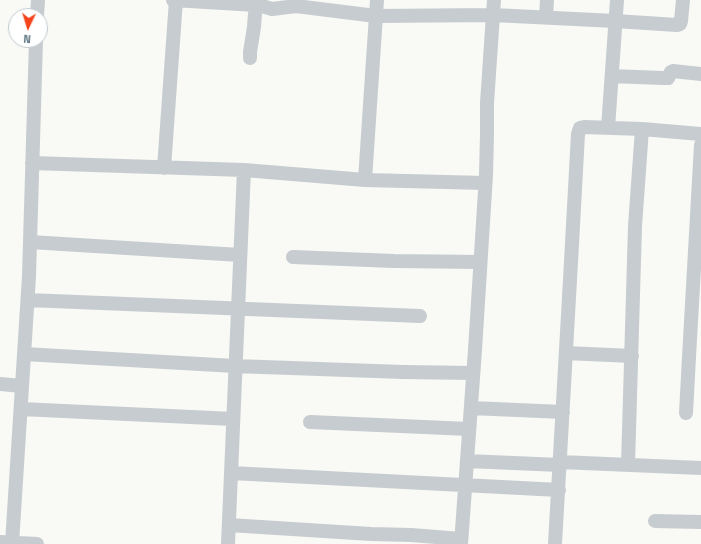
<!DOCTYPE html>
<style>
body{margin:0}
#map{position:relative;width:701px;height:544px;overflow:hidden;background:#f9f9f6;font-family:"Titillium Web",sans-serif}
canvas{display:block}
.north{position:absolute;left:8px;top:8px;width:40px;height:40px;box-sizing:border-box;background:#fff;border:1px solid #c0c9ce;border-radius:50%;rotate:184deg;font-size:11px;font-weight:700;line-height:16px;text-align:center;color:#617785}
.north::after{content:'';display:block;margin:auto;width:14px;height:18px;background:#f5431b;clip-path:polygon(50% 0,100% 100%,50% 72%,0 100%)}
</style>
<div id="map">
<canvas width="701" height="544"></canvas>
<div class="north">N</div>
</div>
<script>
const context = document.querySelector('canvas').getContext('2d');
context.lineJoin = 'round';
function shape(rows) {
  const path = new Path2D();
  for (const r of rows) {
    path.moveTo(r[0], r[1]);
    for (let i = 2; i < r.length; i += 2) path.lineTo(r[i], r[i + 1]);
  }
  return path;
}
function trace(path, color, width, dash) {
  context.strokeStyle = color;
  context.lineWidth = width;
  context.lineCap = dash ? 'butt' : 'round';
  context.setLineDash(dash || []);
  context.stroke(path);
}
trace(shape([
 [173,0,256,5,262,6,272,9,296,6,376,16,493,15,615,21,677,25,680,24,681,21,683,0],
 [37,16,38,0],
 [546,17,547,0],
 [250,58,250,52,254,27,256,0],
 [612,76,662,78,668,78,671,72,673,71,701,74],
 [608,128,617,0],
 [32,163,244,170,365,180,485,183],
 [164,168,176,0],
 [365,180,377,0],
 [30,242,240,255],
 [293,257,394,261,480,262],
 [28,300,420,316],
 [566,353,632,356],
 [24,354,235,366,403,372,473,373],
 [0,384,22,386],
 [471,408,563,412],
 [21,409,233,419],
 [686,413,689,357,701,145],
 [310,422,469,429],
 [467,461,560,465],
 [560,462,701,468],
 [628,465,635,226,642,129],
 [231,473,559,490],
 [655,521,701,522],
 [229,525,371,534,411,535,461,539],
 [0,542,37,544],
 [12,544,29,276,36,40],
 [228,544,244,170],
 [461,544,475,350,486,175,487,134,487,103,494,0],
 [555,544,571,262,578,134,580,128,584,127,642,129,701,134]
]), '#c6cccf', 14);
</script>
